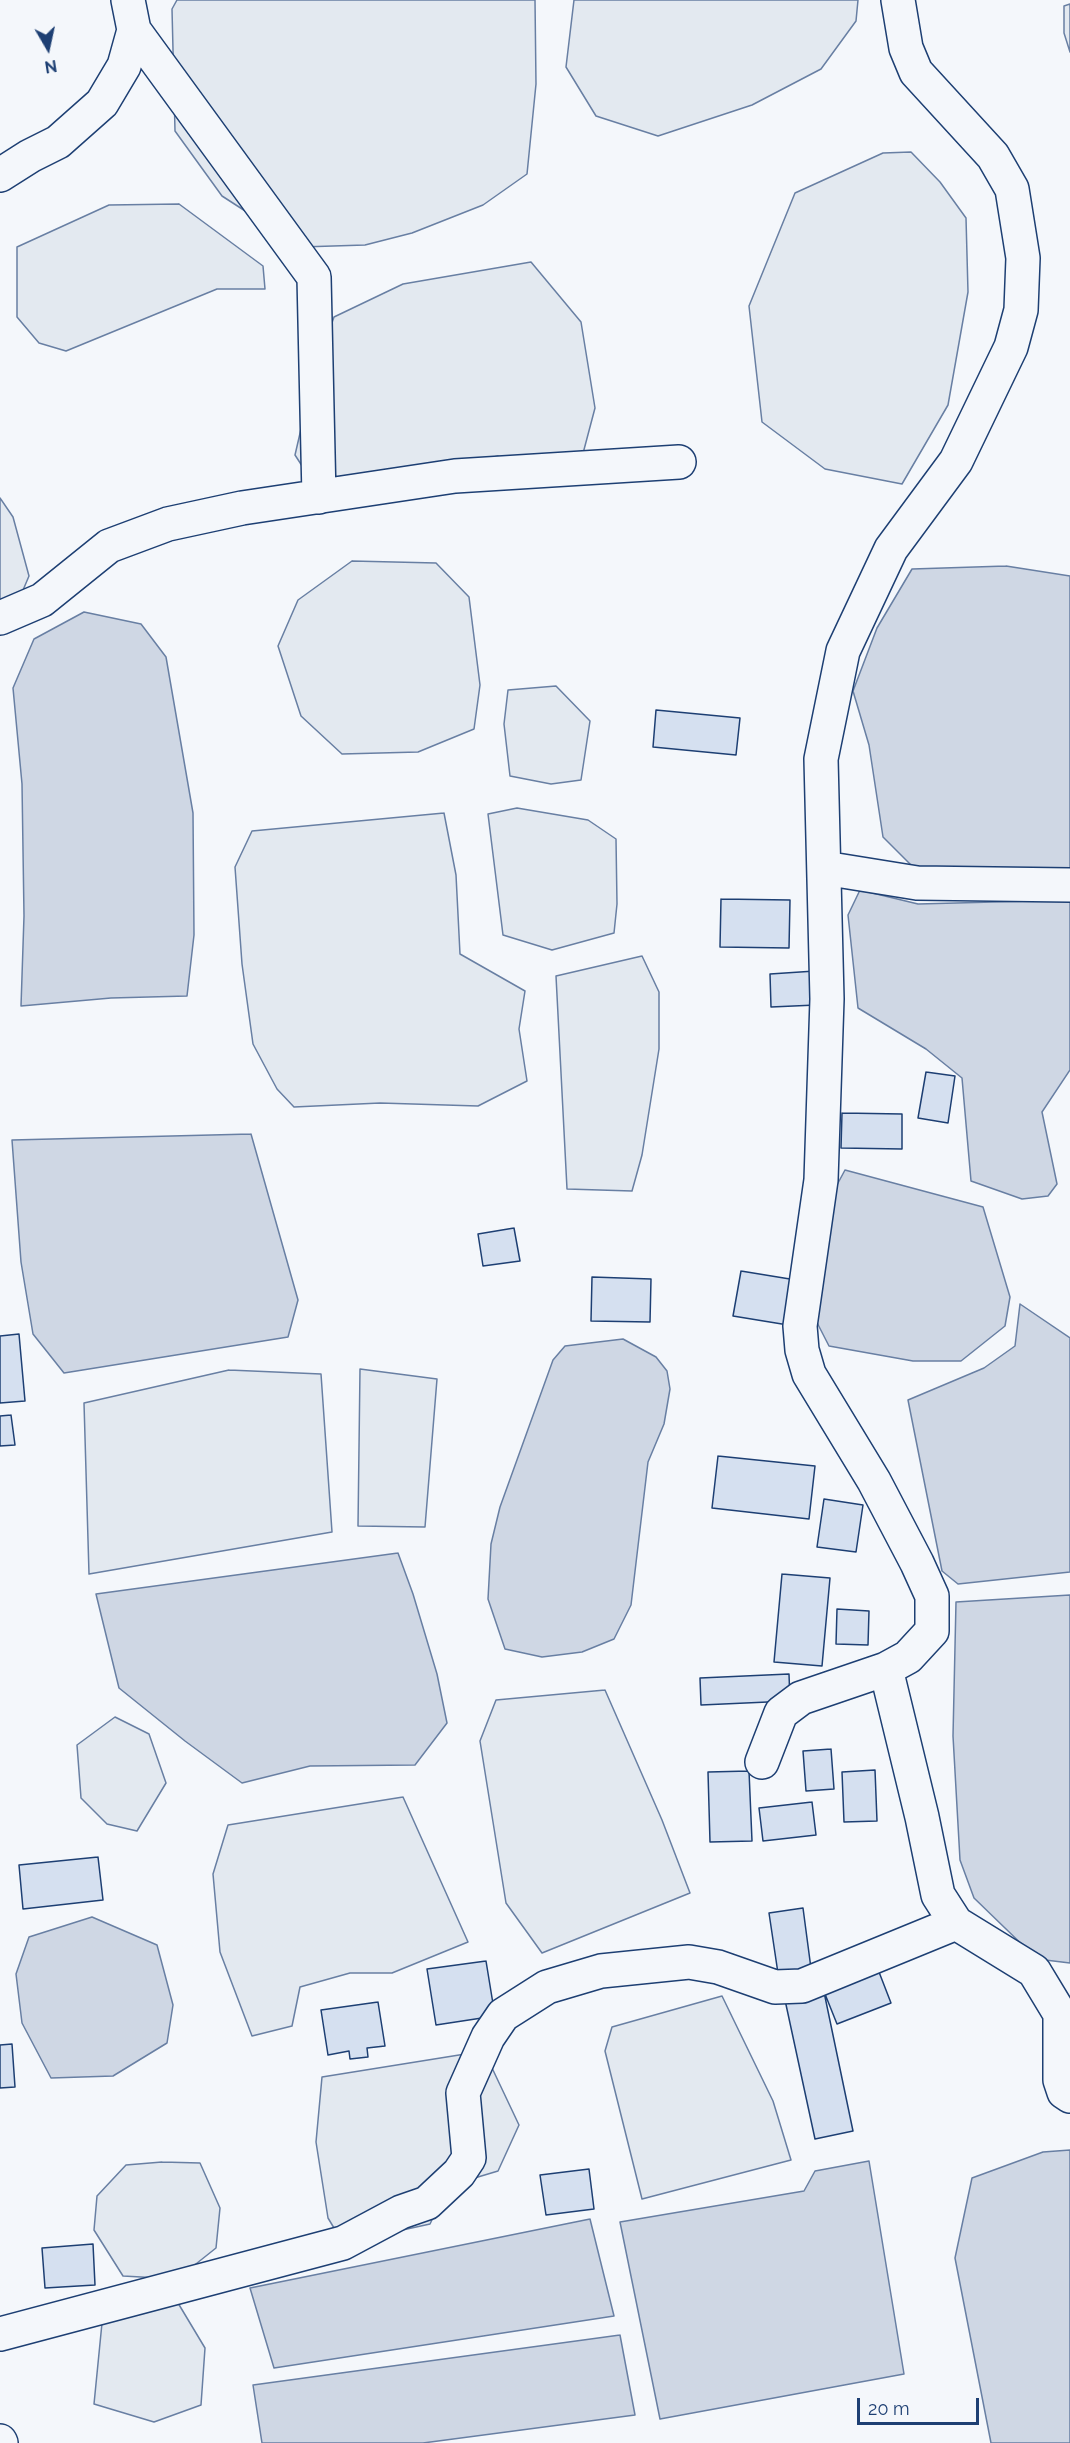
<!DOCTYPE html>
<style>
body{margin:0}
#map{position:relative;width:1070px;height:2443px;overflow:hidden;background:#f4f7fb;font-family:Raleway,sans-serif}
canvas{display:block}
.north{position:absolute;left:18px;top:18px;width:60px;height:60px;-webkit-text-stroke:4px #f4f7fb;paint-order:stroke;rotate:171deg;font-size:16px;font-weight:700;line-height:24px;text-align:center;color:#1d3f73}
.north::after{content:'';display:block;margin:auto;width:21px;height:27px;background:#1d3f73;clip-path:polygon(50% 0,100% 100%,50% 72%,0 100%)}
.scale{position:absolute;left:857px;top:2398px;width:122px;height:27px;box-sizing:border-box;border:3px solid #1d3f73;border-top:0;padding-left:8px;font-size:18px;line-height:21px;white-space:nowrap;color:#1d3f73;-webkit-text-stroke:4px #f4f7fb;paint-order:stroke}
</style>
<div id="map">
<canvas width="1070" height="2443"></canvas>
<div class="north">N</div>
<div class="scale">20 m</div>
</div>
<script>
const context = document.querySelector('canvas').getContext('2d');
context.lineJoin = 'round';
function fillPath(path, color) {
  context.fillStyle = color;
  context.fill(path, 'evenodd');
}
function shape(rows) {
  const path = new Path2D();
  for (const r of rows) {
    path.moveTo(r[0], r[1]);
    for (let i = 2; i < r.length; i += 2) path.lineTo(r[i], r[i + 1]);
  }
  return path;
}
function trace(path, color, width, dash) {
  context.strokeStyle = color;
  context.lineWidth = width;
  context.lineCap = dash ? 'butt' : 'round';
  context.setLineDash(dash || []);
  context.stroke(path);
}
const green = shape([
 [177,0,535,0,536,84,527,174,483,205,412,233,365,245,301,247,222,196,175,131,172,9,177,0],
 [574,0,858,0,856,21,821,69,752,105,658,136,596,116,566,67,574,0],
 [1070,4,1070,52,1064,33,1064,6,1070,4],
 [911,152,940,182,966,218,968,292,948,405,902,484,825,469,762,422,749,306,795,193,883,153,911,152],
 [179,204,263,266,265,289,217,289,66,351,39,343,17,317,17,247,109,205,179,204],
 [531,262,581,322,595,408,581,461,536,486,498,456,390,481,328,506,295,455,313,377,334,317,403,284,531,262],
 [0,498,13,517,29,576,15,609,0,622,0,498],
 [352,561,436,563,469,597,480,685,474,729,418,752,342,754,301,716,278,646,298,600,352,561],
 [556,686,590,721,581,780,551,784,510,776,504,724,508,690,556,686],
 [517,808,588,820,616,839,617,904,614,933,552,950,503,935,488,814,517,808],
 [444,813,456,875,460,954,525,991,519,1029,527,1081,478,1106,380,1103,294,1107,277,1089,253,1044,242,964,235,867,252,831,444,813],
 [642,956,659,992,659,1049,642,1155,632,1191,567,1189,556,976,642,956],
 [360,1369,437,1379,425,1527,358,1526,360,1369],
 [229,1370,321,1374,332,1532,89,1574,84,1403,229,1370],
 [605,1690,662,1820,690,1893,542,1953,506,1903,480,1741,496,1700,605,1690],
 [115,1717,149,1734,166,1783,137,1831,107,1824,81,1798,77,1745,115,1717],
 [403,1797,468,1942,392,1973,350,1973,300,1987,292,2026,252,2036,220,1952,213,1874,228,1825,403,1797],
 [722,1996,773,2101,791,2160,642,2199,605,2051,612,2027,722,1996],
 [484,2051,519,2125,498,2171,448,2186,430,2224,343,2243,328,2218,316,2142,322,2077,484,2051],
 [162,2162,200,2163,220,2208,216,2248,177,2279,123,2276,94,2230,97,2196,126,2165,162,2162],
 [178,2303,205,2348,201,2405,154,2422,94,2404,102,2323,178,2303]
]);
fillPath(green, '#e3e9f0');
trace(green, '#687fa3', 1.5);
const water = shape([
 [1006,566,1070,576,1070,876,918,872,883,837,869,745,853,691,877,628,912,569,1006,566],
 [84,612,141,624,166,657,193,813,194,935,187,996,111,998,21,1006,24,916,22,784,13,688,34,639,84,612],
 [860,890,918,904,1070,900,1070,1070,1042,1112,1057,1184,1048,1196,1022,1199,971,1181,962,1078,926,1049,858,1008,848,915,860,890],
 [251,1134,298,1300,288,1337,64,1373,33,1334,21,1262,12,1140,251,1134],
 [845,1170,983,1207,1010,1297,1005,1326,961,1361,913,1361,829,1346,809,1307,831,1196,845,1170],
 [1020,1304,1070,1338,1070,1572,958,1584,942,1571,908,1400,984,1368,1015,1346,1020,1304],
 [623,1339,656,1357,667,1371,670,1389,664,1424,648,1462,631,1605,614,1639,582,1652,542,1657,505,1649,488,1599,491,1544,500,1507,553,1360,565,1346,623,1339],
 [398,1553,413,1594,437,1674,447,1723,415,1765,310,1766,242,1783,185,1741,119,1688,96,1594,398,1553],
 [1070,1595,1070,1963,1037,1959,974,1898,960,1860,953,1736,956,1602,1070,1595],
 [92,1917,157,1945,173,2005,167,2043,113,2076,51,2078,22,2023,16,1974,29,1937,92,1917],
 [1070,2150,1070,2443,991,2443,955,2258,972,2178,1043,2152,1070,2150],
 [869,2161,904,2374,660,2419,620,2222,804,2191,815,2171,869,2161],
 [590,2219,614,2316,274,2368,250,2288,590,2219],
 [620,2335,635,2415,423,2443,262,2443,253,2385,620,2335]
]);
fillPath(water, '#cfd7e4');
trace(water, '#687fa3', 1.5);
const building = shape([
 [656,710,740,718,736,755,653,747,656,710],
 [721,899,790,900,789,948,720,947,721,899],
 [815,971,816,1005,771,1007,770,974,815,971],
 [926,1072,955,1076,948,1123,918,1118,926,1072],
 [842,1113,902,1114,902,1149,841,1148,842,1113],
 [514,1228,520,1261,483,1266,478,1234,514,1228],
 [741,1271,796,1280,788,1325,733,1316,741,1271],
 [592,1277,651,1279,650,1322,591,1321,592,1277],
 [19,1334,25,1401,0,1403,0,1336,19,1334],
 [11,1415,15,1445,0,1446,0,1416,11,1415],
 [718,1456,815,1466,809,1519,712,1508,718,1456],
 [824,1499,863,1505,856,1552,817,1547,824,1499],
 [782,1574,830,1578,822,1666,774,1662,782,1574],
 [837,1609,869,1611,868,1645,836,1644,837,1609],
 [789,1674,790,1701,701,1705,700,1678,789,1674],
 [831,1749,834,1789,806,1791,803,1751,831,1749],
 [875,1770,877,1821,844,1822,842,1772,875,1770],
 [749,1771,752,1841,710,1842,708,1772,749,1771],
 [812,1802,816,1835,763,1841,759,1808,812,1802],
 [98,1857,103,1900,23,1909,19,1865,98,1857],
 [803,1908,812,1976,779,1980,769,1913,803,1908],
 [486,1961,495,2016,436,2025,427,1969,486,1961],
 [879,1972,891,2003,837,2024,825,1994,879,1972],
 [824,1992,853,2131,815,2139,785,2000,824,1992],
 [378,2002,385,2046,367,2048,368,2057,350,2059,349,2051,328,2055,321,2010,378,2002],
 [12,2044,15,2087,0,2088,0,2045,12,2044],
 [589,2169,594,2209,546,2215,540,2175,589,2169],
 [93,2244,95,2285,45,2288,42,2248,93,2244]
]);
fillPath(building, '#d5e0f0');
trace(building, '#1d3f73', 1.5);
const minor = shape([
 [128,0,134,30,314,277,319,497],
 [0,175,30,156,58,142,102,103,124,66,134,30],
 [0,618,42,600,109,546,168,524,242,508,455,476,679,462],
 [824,868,917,883,1070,885],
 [886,1669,922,1817,938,1895,956,1923,1034,1971,1060,2014,1060,2080,1064,2092,1070,2096],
 [762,1762,781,1713,801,1698,886,1669,908,1657,932,1631,932,1596,917,1563,874,1481,809,1374,802,1350,800,1326,821,1180,827,999,821,759,843,651,891,549,956,461,1011,347,1021,310,1023,258,1012,189,993,156,916,72,906,48,898,0],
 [0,2334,343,2243,401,2212,427,2203,459,2173,469,2158,463,2093,488,2037,503,2015,547,1987,601,1971,689,1962,718,1967,775,1987,802,1986,956,1923],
 [0,2441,1,2443]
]);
trace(minor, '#1d3f73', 36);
trace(minor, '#f4f7fb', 33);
</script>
